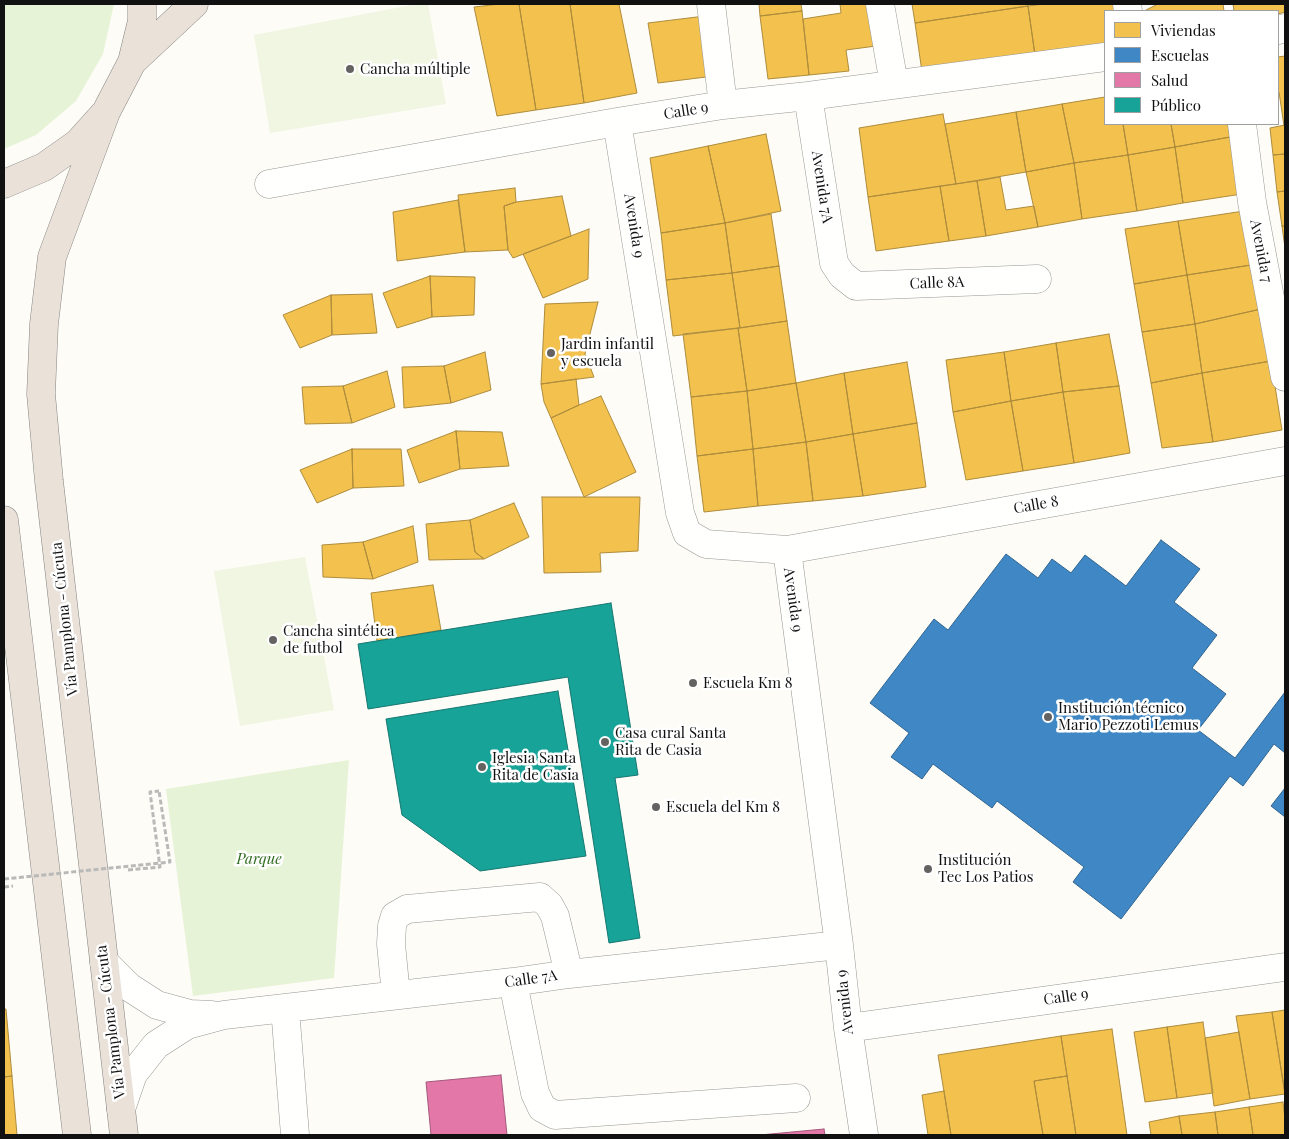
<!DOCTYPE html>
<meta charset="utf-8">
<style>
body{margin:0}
#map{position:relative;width:1289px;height:1139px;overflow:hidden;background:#fdfcf7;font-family:"Playfair Display",serif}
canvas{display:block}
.frame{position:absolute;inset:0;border:5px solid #111;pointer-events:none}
.legend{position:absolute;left:1104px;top:10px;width:175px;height:115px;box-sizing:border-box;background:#fff;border:1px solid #a0a0a0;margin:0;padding:6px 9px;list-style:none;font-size:15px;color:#111}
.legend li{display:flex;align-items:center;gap:10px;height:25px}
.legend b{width:25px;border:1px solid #a0a0a0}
</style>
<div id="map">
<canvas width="1289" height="1139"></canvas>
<div class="frame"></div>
<ul class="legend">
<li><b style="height:14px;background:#f2c14e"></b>Viviendas</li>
<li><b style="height:14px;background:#3f88c5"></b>Escuelas</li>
<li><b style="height:14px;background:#e377a8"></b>Salud</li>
<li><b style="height:14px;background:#17a398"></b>Público</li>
</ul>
</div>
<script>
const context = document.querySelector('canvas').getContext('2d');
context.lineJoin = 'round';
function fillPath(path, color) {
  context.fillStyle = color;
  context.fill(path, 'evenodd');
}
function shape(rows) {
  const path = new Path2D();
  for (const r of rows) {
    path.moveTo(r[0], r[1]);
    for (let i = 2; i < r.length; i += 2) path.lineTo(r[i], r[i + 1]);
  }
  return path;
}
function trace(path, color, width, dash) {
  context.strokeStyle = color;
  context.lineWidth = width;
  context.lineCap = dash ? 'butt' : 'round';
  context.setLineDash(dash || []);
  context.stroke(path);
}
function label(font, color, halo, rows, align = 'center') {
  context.font = font + ' "Playfair Display",serif';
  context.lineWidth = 5;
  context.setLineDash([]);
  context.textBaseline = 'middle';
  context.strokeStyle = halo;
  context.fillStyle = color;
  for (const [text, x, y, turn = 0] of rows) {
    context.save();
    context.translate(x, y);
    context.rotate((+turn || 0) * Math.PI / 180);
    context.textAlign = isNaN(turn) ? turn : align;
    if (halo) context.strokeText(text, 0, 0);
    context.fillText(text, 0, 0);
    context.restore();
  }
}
fillPath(shape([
 [4,4,114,4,103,54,76,101,36,135,4,149],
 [349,760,334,978,193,996,166,789]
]), '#e7f3d7');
fillPath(shape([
 [417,4,428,4,446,104,270,133,254,35],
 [305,557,334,710,240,726,214,571]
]), '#f0f6e1');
const homes = shape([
 [500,4,519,4,536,110,497,116,474,7,500,4],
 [519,4,570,4,584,103,536,110,519,4],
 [570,4,619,4,637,93,584,103,570,4],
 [759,4,801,4,802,11,760,16,759,4],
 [840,4,871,4,876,46,846,50,849,71,809,75,803,19,841,13,840,4],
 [912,4,1028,4,1028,6,915,23,912,4],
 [1044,4,1120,4,1121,11,1105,11,1105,46,1035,55,1028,6,1044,4],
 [1155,4,1223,4,1224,11,1146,11,1146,10,1156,5,1155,4],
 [1233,4,1285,4,1285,12,1278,14,1278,11,1234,11,1233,4],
 [1028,6,1035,55,922,72,915,23,1028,6],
 [802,11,809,75,768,79,760,16,802,11],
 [705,16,714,76,658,83,648,23,705,16],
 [1285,56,1285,125,1284,126,1279,92,1278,92,1278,57,1285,56],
 [1105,97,1105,124,1123,124,1128,155,1074,163,1062,104,1105,97],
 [1062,104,1074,163,1026,172,1016,112,1062,104],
 [1016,112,1026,172,956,184,945,124,1016,112],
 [943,114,956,184,868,197,859,128,943,114],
 [1123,124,1171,124,1175,147,1128,155,1123,124],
 [1171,124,1228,124,1230,137,1175,147,1171,124],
 [1285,125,1285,154,1273,155,1270,128,1285,125],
 [766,134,781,211,725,223,708,146,766,134],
 [1230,137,1242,194,1183,203,1175,147,1230,137],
 [708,146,725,223,661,233,650,158,708,146],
 [1175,147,1183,203,1137,211,1128,155,1175,147],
 [1285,154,1285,191,1277,192,1273,155,1285,154],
 [1128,155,1137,211,1082,219,1074,163,1128,155],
 [1074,163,1082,219,1038,227,1026,172,1074,163],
 [1000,177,1006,210,1034,206,1038,227,986,236,977,181,1000,177],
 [977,181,986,236,949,241,940,186,977,181],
 [940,186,949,241,876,251,868,197,940,186],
 [515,188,516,202,504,206,508,250,465,252,458,195,515,188],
 [1285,191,1285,226,1282,226,1277,192,1285,191],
 [562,196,571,236,513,258,508,250,504,206,516,202,562,196],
 [458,200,465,252,397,261,393,212,458,200],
 [1244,211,1251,265,1187,275,1178,221,1244,211],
 [771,214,779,266,732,273,725,223,771,214],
 [1178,221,1187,275,1134,284,1125,229,1178,221],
 [725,223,732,273,666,280,661,233,725,223],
 [1282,226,1285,226,1285,248,1282,226],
 [589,229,588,279,543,298,523,254,589,229],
 [1251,265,1261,309,1195,324,1187,275,1251,265],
 [779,266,787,321,740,328,732,273,779,266],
 [732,273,740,328,673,336,666,280,732,273],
 [1187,275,1195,324,1142,332,1134,284,1187,275],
 [430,276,432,317,397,328,383,293,430,276],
 [430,276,475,277,474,315,432,317,430,276],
 [372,294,377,333,332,335,331,295,372,294],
 [331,295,332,335,300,348,283,315,331,295],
 [598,302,585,354,594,377,541,384,545,304,598,302],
 [1261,309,1271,361,1202,373,1195,324,1261,309],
 [787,321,796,383,747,391,738,328,787,321],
 [1195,324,1202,373,1151,383,1142,332,1195,324],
 [738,328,747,391,691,397,683,334,738,328],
 [1109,334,1119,386,1063,392,1056,343,1109,334],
 [1056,343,1063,392,1011,401,1004,352,1056,343],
 [485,352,491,390,451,403,444,366,485,352],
 [1004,352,1011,401,953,412,946,360,1004,352],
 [1271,361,1282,430,1213,442,1202,373,1271,361],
 [907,362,917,423,853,434,844,373,907,362],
 [444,366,451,403,404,408,402,367,444,366],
 [387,371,395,407,352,423,343,386,387,371],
 [844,373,853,434,806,442,796,383,844,373],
 [1202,373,1213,442,1162,448,1151,383,1202,373],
 [576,379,579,405,551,418,544,402,541,384,576,379],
 [796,383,806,442,753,449,747,391,796,383],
 [343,386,352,423,305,424,302,387,343,386],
 [1119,386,1130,453,1074,463,1063,392,1119,386],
 [747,391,753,449,697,456,691,397,747,391],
 [1063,392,1074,463,1023,471,1011,401,1063,392],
 [601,396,636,472,584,497,551,418,579,405,601,396],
 [1011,401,1023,471,966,480,953,412,1011,401],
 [917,423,926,487,863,496,853,434,917,423],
 [456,431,460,469,419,483,407,450,456,431],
 [456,431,502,432,509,466,460,469,456,431],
 [853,434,863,496,813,501,806,442,853,434],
 [806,442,813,501,758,506,753,449,806,442],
 [352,449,353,488,317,503,300,470,352,449],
 [352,449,401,449,404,486,353,488,352,449],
 [753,449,758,506,704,512,697,456,753,449],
 [542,497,640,497,638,551,600,553,601,572,544,573,542,497],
 [514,503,529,537,484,559,475,552,470,520,514,503],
 [470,520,475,552,484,559,429,560,426,524,470,520],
 [413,526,418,562,373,579,363,542,413,526],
 [363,542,373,579,323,577,322,545,363,542],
 [433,585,441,630,377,641,371,593,433,585],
 [4,1009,6,1009,12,1076,4,1077,4,1009],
 [1285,1010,1285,1094,1272,1012,1285,1010],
 [1272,1012,1285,1094,1250,1099,1236,1016,1272,1012],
 [1203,1022,1213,1093,1177,1098,1167,1027,1203,1022],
 [1167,1027,1177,1098,1145,1102,1134,1032,1167,1027],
 [1112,1029,1127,1135,1076,1135,1061,1036,1112,1029],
 [1239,1032,1250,1099,1214,1106,1205,1038,1239,1032],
 [1061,1036,1067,1076,1034,1081,1043,1135,951,1135,938,1055,1061,1036],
 [12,1076,17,1135,4,1135,4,1077,12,1076],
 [1067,1076,1076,1135,1043,1135,1034,1081,1067,1076],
 [944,1091,951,1135,928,1135,922,1095,944,1091],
 [1283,1102,1285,1119,1285,1135,1253,1135,1249,1107,1283,1102],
 [1249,1107,1253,1135,1218,1135,1215,1112,1249,1107],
 [1215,1112,1218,1135,1182,1135,1179,1116,1215,1112],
 [1179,1116,1182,1135,1151,1135,1149,1122,1179,1116]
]);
fillPath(homes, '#f2c14e');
trace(homes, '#ae8c3c', 1);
const schools = shape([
 [1161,540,1200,569,1174,602,1217,635,1192,668,1226,694,1198,730,1235,758,1285,692,1285,753,1274,744,1243,786,1230,776,1121,919,1073,882,1084,867,997,801,992,808,933,764,922,779,891,757,909,733,870,703,934,619,948,630,1006,554,1038,578,1052,559,1071,573,1085,555,1126,586,1161,540],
 [1285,788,1285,817,1271,806,1285,788]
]);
fillPath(schools, '#3f88c5');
trace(schools, '#31648f', 1);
const health = shape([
 [501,1075,507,1135,431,1135,426,1082,501,1075],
 [824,1129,825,1135,760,1135,824,1129]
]);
fillPath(health, '#e377a8');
trace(health, '#a4587b', 1);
const public = shape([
 [611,603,638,775,615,778,640,938,609,943,568,677,368,709,358,644,611,603],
 [558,691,586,856,480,871,402,815,386,719,558,691]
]);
fillPath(public, '#17a398');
trace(public, '#157770', 1);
const minor = shape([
 [711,4,723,105],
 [880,4,894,84],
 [1127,4,1128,11],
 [1278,30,1285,28],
 [808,96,834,263,842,275,856,286,1037,279],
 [617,122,680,513,687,533,706,544,787,550,1285,461],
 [1242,124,1252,202,1285,377],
 [269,184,617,122,723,105,808,96,1105,57],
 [787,550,839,945,848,1028,864,1135],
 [104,962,129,987,157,1005,190,1014,212,1015],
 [513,982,535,1093,542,1108,555,1115,796,1098],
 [396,995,391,944,392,926,395,916,407,909,540,897,549,905,555,916,569,974],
 [285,1008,295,1135],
 [848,1028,1285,967],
 [121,1109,133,1074,156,1045,187,1025,224,1015,513,982,569,974,839,945]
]);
const highway = shape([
 [132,62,194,4],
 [106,112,52,257,44,324,41,394,49,481,124,1135],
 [4,184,44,167,78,143,106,112,132,62,142,21,142,4],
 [4,520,77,1135]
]);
trace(minor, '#979795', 29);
trace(highway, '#858482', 29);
trace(shape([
 [128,870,160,867,150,792,159,791],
 [4,887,13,886]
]), '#b9b9b8', 3, [5, 2.5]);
trace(minor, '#fffffe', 28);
trace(highway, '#eae1d8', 28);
trace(shape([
 [4,879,170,862,159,791]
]), '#b9b9b8', 3, [5, 2.5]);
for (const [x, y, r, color] of [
 [350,69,5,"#646362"],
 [551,353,5,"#646362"],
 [273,640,5,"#646362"],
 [693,683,5,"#646362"],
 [1048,717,5,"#646362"],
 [605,742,5,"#646362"],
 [482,767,5,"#646362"],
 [656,807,5,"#646362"],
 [928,869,5,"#646362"]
]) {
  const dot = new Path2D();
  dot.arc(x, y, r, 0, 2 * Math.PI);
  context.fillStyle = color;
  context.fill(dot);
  trace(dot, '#fff', 2);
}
label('15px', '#111', '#fff', [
 ["Cancha múltiple",360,69],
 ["Jardin infantil",561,344],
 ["y escuela",561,361],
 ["Cancha sintética",283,631],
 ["de futbol",283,648],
 ["Escuela Km 8",703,683],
 ["Institución técnico",1058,708],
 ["Mario Pezzoti Lemus",1058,725],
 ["Casa cural Santa",615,733],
 ["Rita de Casia",615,750],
 ["Iglesia Santa",492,758],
 ["Rita de Casia",492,775],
 ["Escuela del Km 8",666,807],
 ["Institución",938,860],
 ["Tec Los Patios",938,877]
], 'left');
label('15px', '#111', '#fff', [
 ["Calle 9",686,111,-9],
 ["Avenida 7A",822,187,81],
 ["Avenida 9",634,226,81],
 ["Avenida 7",1261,251,79],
 ["Calle 8A",937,283,-2],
 ["Calle 8",1036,505,-10],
 ["Avenida 9",793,600,82],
 ["Vía Pamplona - Cúcuta",65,619,-96],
 ["Calle 7A",531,979,-8],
 ["Calle 9",1066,997,-8],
 ["Avenida 9",845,1002,-96],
 ["Vía Pamplona - Cúcuta",111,1022,-97]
]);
label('italic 15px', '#2f6b1f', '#fff', [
 ["Parque",259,859]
]);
</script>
